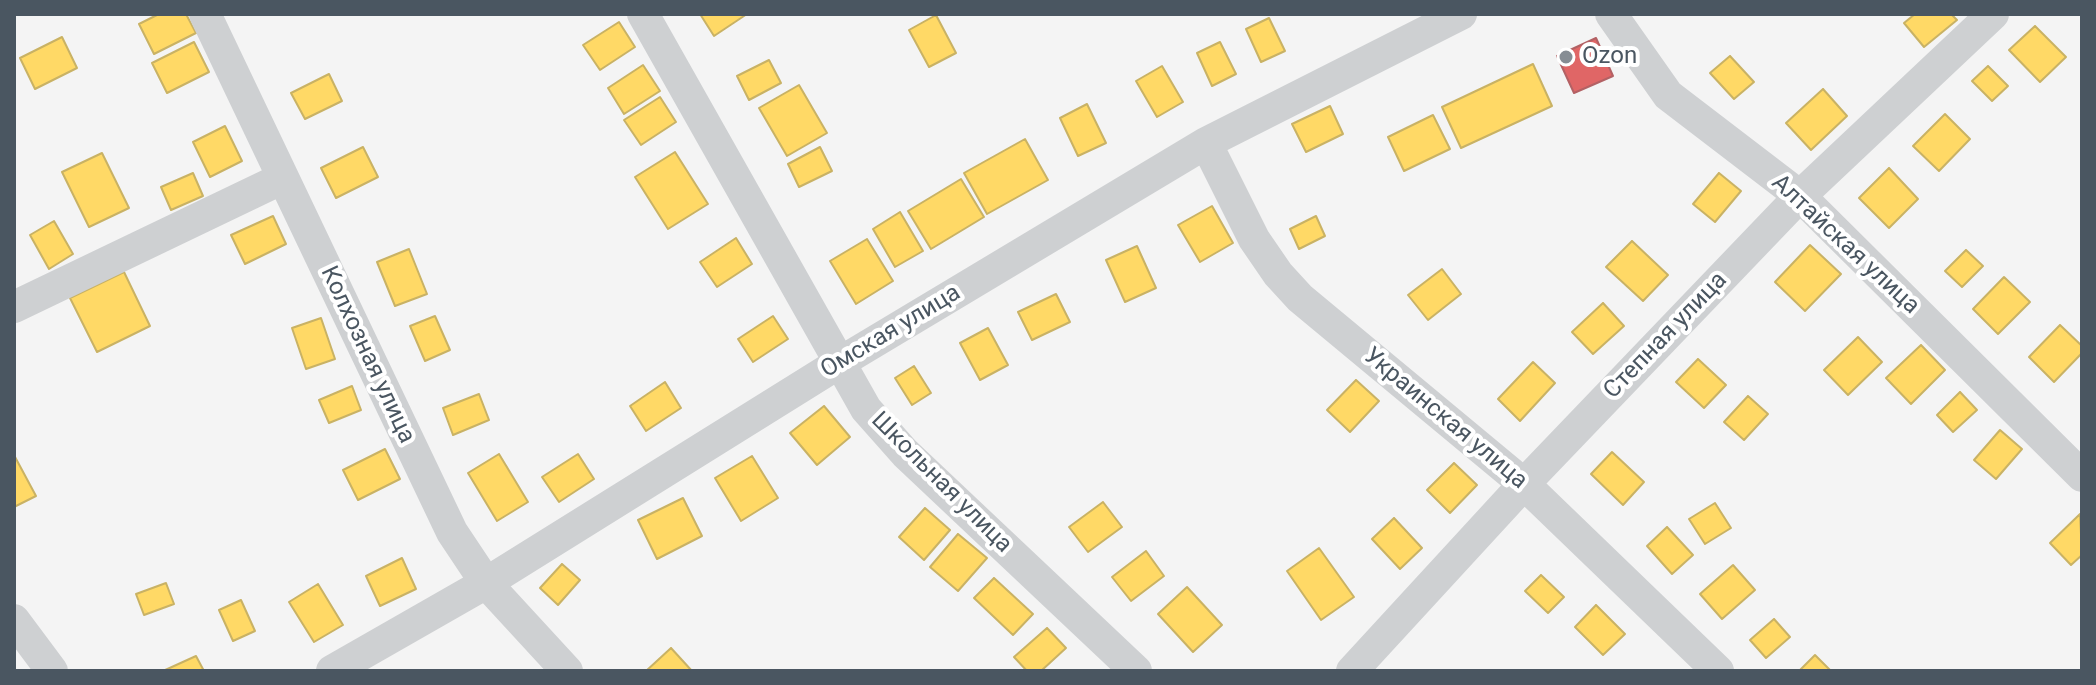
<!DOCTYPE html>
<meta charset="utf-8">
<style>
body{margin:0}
#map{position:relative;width:2096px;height:685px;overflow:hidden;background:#f4f4f4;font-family:Roboto,sans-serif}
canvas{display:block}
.frame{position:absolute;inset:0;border:16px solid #4a5661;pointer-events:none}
</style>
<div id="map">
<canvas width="2096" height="685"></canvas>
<div class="frame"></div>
</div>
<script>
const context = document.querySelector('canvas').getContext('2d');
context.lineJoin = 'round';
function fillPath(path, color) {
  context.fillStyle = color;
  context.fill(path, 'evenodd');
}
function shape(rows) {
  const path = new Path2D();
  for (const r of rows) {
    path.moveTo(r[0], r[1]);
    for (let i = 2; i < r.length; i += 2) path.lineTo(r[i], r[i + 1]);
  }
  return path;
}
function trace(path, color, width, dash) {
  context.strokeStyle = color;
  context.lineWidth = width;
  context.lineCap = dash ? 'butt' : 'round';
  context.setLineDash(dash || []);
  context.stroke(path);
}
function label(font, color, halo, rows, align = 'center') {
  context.font = font + ' Roboto,sans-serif';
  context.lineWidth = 8;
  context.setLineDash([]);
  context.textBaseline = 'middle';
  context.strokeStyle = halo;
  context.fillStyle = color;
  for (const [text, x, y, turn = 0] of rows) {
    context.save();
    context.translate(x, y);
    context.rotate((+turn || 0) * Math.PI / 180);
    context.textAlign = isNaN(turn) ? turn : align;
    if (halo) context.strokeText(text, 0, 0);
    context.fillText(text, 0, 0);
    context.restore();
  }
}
const homes = shape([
 [159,14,186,14,196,33,154,54,139,24,159,14],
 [700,14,747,14,714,36,700,14],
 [1915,14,1951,14,1957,20,1924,47,1904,23,1915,14],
 [936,15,956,53,929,67,909,30,936,15],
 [1269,18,1285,51,1261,62,1246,29,1269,18],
 [619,22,635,47,600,70,583,45,619,22],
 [2035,26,2066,57,2040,82,2009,50,2035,26],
 [62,37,77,68,35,89,20,58,62,37],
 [194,42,209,72,167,93,152,63,194,42],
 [1220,42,1236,74,1212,86,1197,53,1220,42],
 [1730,56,1754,82,1734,99,1710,73,1730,56],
 [769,60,781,83,749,100,737,76,769,60],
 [1533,64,1552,106,1461,148,1442,107,1533,64],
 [643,65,660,91,624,114,608,88,643,65],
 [1162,66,1183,102,1157,117,1136,81,1162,66],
 [1988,66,2008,86,1992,101,1972,81,1988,66],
 [329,74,342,101,305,119,291,93,329,74],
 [799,85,827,133,787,156,759,108,799,85],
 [1823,89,1847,116,1811,150,1786,123,1823,89],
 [660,97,676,122,641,145,624,120,660,97],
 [1087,104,1106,143,1078,156,1060,118,1087,104],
 [1330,106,1343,134,1306,152,1292,124,1330,106],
 [1945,114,1970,139,1939,171,1913,146,1945,114],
 [1433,115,1450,149,1404,171,1388,137,1433,115],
 [225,126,242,161,210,177,193,142,225,126],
 [1025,139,1048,180,987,214,964,173,1025,139],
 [363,147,378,177,336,198,321,168,363,147],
 [820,147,832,171,799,187,788,164,820,147],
 [675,152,708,204,668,229,635,177,675,152],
 [102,153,129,208,89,227,62,172,102,153],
 [1889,168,1918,199,1889,228,1859,198,1889,168],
 [193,173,203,196,171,210,161,187,193,173],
 [1719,173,1741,191,1715,222,1693,204,1719,173],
 [961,179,984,217,931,249,908,211,961,179],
 [1212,206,1233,243,1200,262,1178,225,1212,206],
 [900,212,923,251,895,267,873,229,900,212],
 [273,216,286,244,245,264,231,235,273,216],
 [1316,216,1325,236,1299,249,1290,229,1316,216],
 [54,221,73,254,49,269,30,235,54,221],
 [736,238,752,264,717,287,700,262,736,238],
 [867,239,893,281,856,304,830,261,867,239],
 [1632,241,1668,275,1643,301,1606,267,1632,241],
 [1810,245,1841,274,1805,311,1775,282,1810,245],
 [1137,246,1156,288,1125,302,1106,260,1137,246],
 [409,249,427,294,395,306,377,262,409,249],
 [1966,250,1983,266,1962,287,1945,271,1966,250],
 [1442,269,1461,294,1428,320,1408,295,1442,269],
 [124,272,150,326,97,352,70,298,124,272],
 [2004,277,2030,302,1998,334,1973,309,2004,277],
 [1056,294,1070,322,1032,340,1018,312,1056,294],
 [1603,303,1624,326,1593,354,1572,332,1603,303],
 [435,316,450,350,425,361,410,326,435,316],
 [773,316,788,339,753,362,738,339,773,316],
 [321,318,335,359,306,369,292,328,321,318],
 [2060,325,2082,346,2082,353,2054,382,2029,357,2060,325],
 [988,328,1008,365,980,380,960,343,988,328],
 [1858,337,1882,362,1848,395,1824,370,1858,337],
 [1921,345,1945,370,1911,404,1886,378,1921,345],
 [1698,359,1726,385,1704,408,1676,382,1698,359],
 [1533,362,1555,383,1520,421,1498,399,1533,362],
 [914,366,931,393,912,405,895,378,914,366],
 [1356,380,1379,401,1350,432,1327,410,1356,380],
 [665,382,681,408,646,431,630,406,665,382],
 [352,386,361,410,329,423,319,400,352,386],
 [1960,392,1977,410,1953,432,1937,415,1960,392],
 [479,394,489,420,453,435,443,408,479,394],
 [1748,396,1768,414,1744,440,1724,422,1748,396],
 [824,406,850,437,817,465,790,433,824,406],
 [2000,430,2022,449,1996,479,1974,460,2000,430],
 [385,449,400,479,358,500,343,470,385,449],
 [1612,452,1644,482,1623,505,1591,474,1612,452],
 [499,454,528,502,497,521,468,473,499,454],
 [578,454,594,479,559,502,542,477,578,454],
 [14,455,36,496,14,507,14,455],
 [752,456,778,498,741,521,715,478,752,456],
 [1454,463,1477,485,1450,513,1427,490,1454,463],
 [683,498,702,536,657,559,638,520,683,498],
 [1103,502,1122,527,1088,552,1069,527,1103,502],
 [1715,503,1731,528,1705,544,1689,519,1715,503],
 [925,508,950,530,924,560,899,537,925,508],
 [2080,514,2082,555,2071,565,2050,543,2080,514],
 [1394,518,1422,548,1400,569,1372,539,1394,518],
 [1667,527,1693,555,1672,574,1647,546,1667,527],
 [958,534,987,558,958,591,930,567,958,534],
 [1319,548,1354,597,1321,620,1287,571,1319,548],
 [1146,551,1164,576,1131,601,1112,577,1146,551],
 [402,558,416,589,380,606,366,576,402,558],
 [562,564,580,580,558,605,540,588,562,564],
 [1733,565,1755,590,1722,619,1700,594,1733,565],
 [1541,575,1564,597,1548,613,1525,591,1541,575],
 [994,578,1033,614,1013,635,974,598,994,578],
 [166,583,174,604,144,615,136,594,166,583],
 [318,584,343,625,314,642,289,602,318,584],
 [1187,587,1222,625,1193,652,1158,614,1187,587],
 [241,600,255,631,233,641,219,610,241,600],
 [1596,605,1625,634,1603,655,1575,627,1596,605],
 [1774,619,1790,637,1766,658,1750,640,1774,619],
 [1047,628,1066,648,1041,671,1027,671,1014,657,1047,628],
 [671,648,692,671,646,671,671,648],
 [1815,655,1831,671,1799,671,1815,655],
 [196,656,204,671,163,671,196,656]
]);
fillPath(homes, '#ffd966');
trace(homes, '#c9b264', 2);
const shops = shape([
 [1596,38,1613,76,1574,93,1557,56,1596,38]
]);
fillPath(shops, '#e06666');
trace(shops, '#b36164', 2);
trace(shape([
 [205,14,452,532,486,583,567,671],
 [643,14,866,409,905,453,1136,671],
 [1611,14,1668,95,1800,196,2082,476],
 [1206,143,1254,239,1278,274,1300,298,1524,484,1718,671],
 [14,307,283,178],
 [14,620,52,671],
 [332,671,486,583,839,363,1206,143,1461,14],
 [1352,671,1524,484,1800,196,1993,14]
]), '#ced0d2', 32);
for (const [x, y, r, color] of [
 [1566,57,8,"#868d94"]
]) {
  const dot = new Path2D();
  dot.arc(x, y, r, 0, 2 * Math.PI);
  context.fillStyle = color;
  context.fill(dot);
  trace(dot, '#fff', 3);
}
label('24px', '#4a5661', '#fff', [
 ["Ozon",1582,57]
], 'left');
label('24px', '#4a5661', '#fff', [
 ["Алтайская улица",1845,245,43],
 ["Омская улица",891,332,-31],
 ["Степная улица",1666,336,-46],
 ["Колхозная улица",367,355,65],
 ["Украинская улица",1445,419,40],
 ["Школьная улица",941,483,45]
]);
</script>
